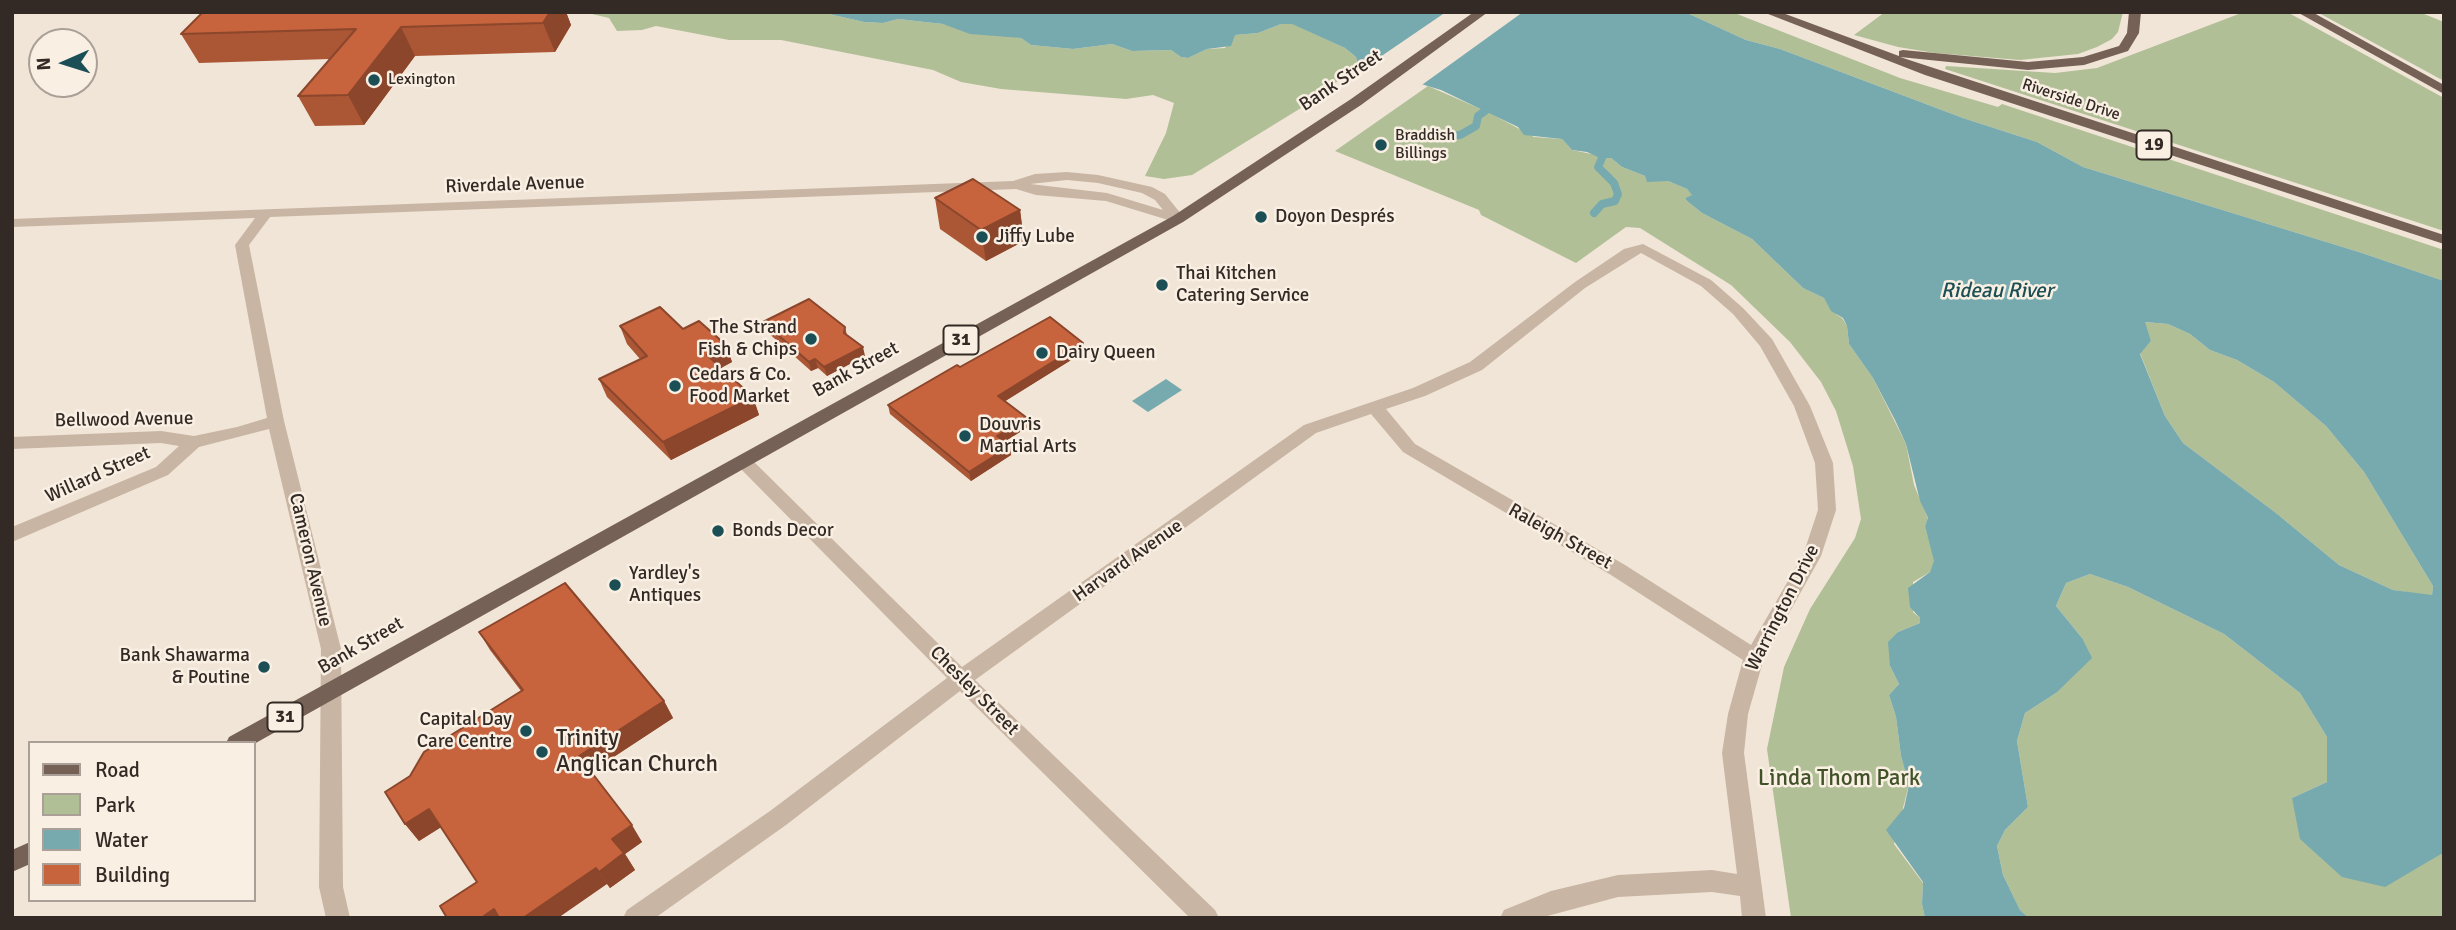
<!DOCTYPE html>
<meta charset="utf-8">
<style>
body{margin:0}
#map{position:relative;width:2456px;height:930px;overflow:hidden;background:#f1e5d7;font-family:Signika,sans-serif}
canvas{display:block}
.frame{position:absolute;inset:0;border:14px solid #332a25;pointer-events:none}
.legend{position:absolute;left:28px;top:741px;width:228px;height:161px;box-sizing:border-box;background:#f9efe3;border:2px solid #aaa097;margin:0;padding:9px 12px;list-style:none;font-size:21px;color:#332a25}
.legend li{display:flex;align-items:center;gap:14px;height:35px}
.legend b{width:35px;border:2px solid #aaa097}
.north{position:absolute;left:28px;top:28px;width:70px;height:70px;box-sizing:border-box;background:#f9efe3;border:2px solid #aaa097;border-radius:50%;rotate:267deg;font-size:19px;font-weight:700;line-height:28px;text-align:center;color:#332a25}
.north::after{content:'';display:block;margin:auto;width:24px;height:32px;background:#1b4f55;clip-path:polygon(50% 0,100% 100%,50% 72%,0 100%)}
</style>
<div id="map">
<canvas width="2456" height="930"></canvas>
<div class="frame"></div>
<ul class="legend">
<li><b style="height:9px;background:#766156"></b>Road</li>
<li><b style="height:19px;background:#b1bf97"></b>Park</li>
<li><b style="height:19px;background:#76aaae"></b>Water</li>
<li><b style="height:19px;background:#c7643e"></b>Building</li>
</ul>
<div class="north">N</div>
</div>
<script>
const context = document.querySelector('canvas').getContext('2d');
context.lineJoin = 'round';
function fillPath(path, color) {
  context.fillStyle = color;
  context.fill(path, 'evenodd');
}
function shape(rows) {
  const path = new Path2D();
  for (const r of rows) {
    path.moveTo(r[0], r[1]);
    for (let i = 2; i < r.length; i += 2) path.lineTo(r[i], r[i + 1]);
  }
  return path;
}
function trace(path, color, width, dash) {
  context.strokeStyle = color;
  context.lineWidth = width;
  context.lineCap = dash ? 'butt' : 'round';
  context.setLineDash(dash || []);
  context.stroke(path);
}
function label(font, color, halo, rows, align = 'center') {
  context.font = font + ' Signika,sans-serif';
  context.lineWidth = 5;
  context.setLineDash([]);
  context.textBaseline = 'middle';
  context.strokeStyle = halo;
  context.fillStyle = color;
  for (const [text, x, y, turn = 0] of rows) {
    context.save();
    context.translate(x, y);
    context.rotate((+turn || 0) * Math.PI / 180);
    context.textAlign = isNaN(turn) ? turn : align;
    if (halo) context.strokeText(text, 0, 0);
    context.fillText(text, 0, 0);
    context.restore();
  }
}
fillPath(shape([
 [583,12,820,12,864,22,883,23,898,19,943,24,1021,38,1031,45,1073,49,1112,44,1132,51,1171,50,1181,57,1188,58,1207,49,1225,48,1234,35,1258,33,1281,24,1293,24,1345,48,1356,57,1358,65,1314,100,1192,175,1164,179,1145,176,1166,133,1174,103,1153,95,1126,99,1001,89,961,82,933,70,781,40,729,40,656,26,642,30,617,31,609,18],
 [1685,12,1732,12,1900,78,1998,107,2002,104,2444,250,2444,281,2362,253,2083,167,2037,142,1963,118,1780,49,1746,40],
 [1885,12,2123,12,2118,32,2112,39,2097,47,2078,54,2020,60,1935,53,1898,47,1854,35],
 [2244,12,2287,12,2444,98,2444,231,1945,69,1946,66,2055,73,2097,68],
 [2317,12,2419,12,2444,22,2444,81],
 [1428,86,1490,113,1534,137,1562,139,1572,150,1611,158,1622,167,1645,176,1647,181,1668,181,1687,189,1693,195,1685,198,1687,201,1702,213,1752,239,1803,288,1824,298,1837,315,1842,318,1847,326,1849,344,1873,378,1906,444,1914,485,1928,519,1925,526,1935,561,1930,572,1913,582,1913,612,1920,618,1920,623,1898,632,1890,666,1899,684,1889,695,1896,717,1901,756,1909,784,1894,844,1923,883,1922,904,1925,918,1791,918,1767,749,1784,667,1810,609,1855,538,1861,519,1853,466,1836,411,1821,382,1790,342,1731,285,1640,228,1626,227,1576,263,1481,215,1479,210,1335,151],
 [2144,322,2168,324,2190,334,2210,350,2237,360,2274,382,2326,426,2364,472,2433,586,2432,596,2393,590,2339,565,2276,513,2183,443,2165,416,2140,353,2151,341],
 [2090,574,2128,587,2224,634,2300,693,2327,737,2327,782,2292,798,2444,855,2444,918,2029,918,2020,910,2003,875,1997,846,2005,830,2028,807,2017,741,2025,713,2056,693,2082,638,2056,606,2066,583]
]), '#b1bf97');
fillPath(shape([
 [820,12,1685,12,1746,40,1780,49,1963,118,2037,142,2083,167,2362,253,2444,281,2444,855,2441,854,2385,887,2342,877,2300,839,2292,798,2327,782,2327,737,2300,693,2224,634,2128,587,2090,574,2066,583,2056,606,2082,638,2092,658,2056,693,2025,713,2017,741,2028,807,2005,830,1997,846,2003,875,2020,910,2029,918,1925,918,1922,904,1923,882,1886,830,1904,808,1909,785,1901,756,1896,717,1889,695,1899,684,1890,666,1888,642,1898,632,1920,623,1920,618,1910,607,1908,588,1930,572,1934,561,1925,526,1928,518,1920,501,1906,444,1895,420,1873,378,1849,344,1847,326,1843,318,1831,311,1824,298,1803,288,1752,239,1702,213,1687,201,1685,198,1692,195,1687,189,1668,181,1647,182,1645,176,1622,167,1611,158,1600,158,1587,152,1572,150,1562,139,1524,135,1518,127,1441,90,1358,65,1356,57,1345,48,1292,24,1281,24,1258,33,1235,35,1231,46,1207,49,1188,58,1181,57,1171,50,1132,51,1112,44,1073,49,1031,45,1021,38,970,34,943,24,898,19,883,23,864,22],
 [2145,322,2168,324,2190,334,2210,350,2237,360,2274,382,2326,426,2364,472,2433,586,2432,595,2393,590,2339,565,2276,513,2183,443,2165,416,2140,354,2151,341],
 [1166,379,1182,390,1148,412,1132,401]
]), '#76aaae');
fillPath(shape([
 [1446,12,1523,12,1419,87,1361,70]
]), '#f1e5d7');
trace(shape([
 [1452,136,1460,135,1476,126,1478,116,1485,111],
 [1594,213,1602,204,1615,201,1618,194,1614,183,1598,167,1602,158]
]), '#76aaae', 8);
fillPath(shape([
 [1067,172,1098,175,1152,187,1165,194,1185,219,1178,223,1106,201,1036,195,1016,189,270,217,249,245,284,421,341,649,343,887,350,918,326,918,319,887,321,649,269,429,199,447,168,475,12,542,12,527,156,467,179,446,161,443,12,449,12,437,161,431,194,436,237,427,267,418,235,245,255,218,12,227,12,219,1013,181,1035,174,1067,172],
 [1067,180,1098,183,1142,193,1155,200,1163,210,1107,193,1030,184,1067,180],
 [1643,244,1711,280,1743,308,1772,339,1810,406,1833,463,1836,510,1821,556,1764,658,1748,714,1744,753,1766,918,1742,918,1740,896,1712,892,1618,897,1540,918,1500,918,1504,910,1551,891,1618,875,1712,870,1737,874,1722,753,1728,714,1743,660,1611,575,1403,452,1371,414,1316,433,975,680,1215,910,1219,918,1190,918,960,691,786,825,655,918,623,918,627,910,770,811,947,678,737,465,734,461,737,457,749,457,962,667,1304,425,1413,388,1470,362,1575,282,1624,249,1643,244],
 [1641,253,1701,286,1733,314,1760,346,1794,406,1815,463,1818,510,1803,555,1751,645,1625,565,1415,444,1386,409,1425,396,1482,370,1585,288,1641,253]
]), '#c8b5a3');
fillPath(shape([
 [1474,12,1488,12,1361,105,1183,222,254,744,226,743,229,737,1173,216,1351,99,1474,12],
 [1763,12,1780,12,1899,56,1899,51,1903,50,2028,62,2083,57,2119,46,2127,33,2129,12,2141,12,2139,33,2128,51,2084,65,2028,70,1900,57,2444,235,2444,244,1925,75,1763,12],
 [2297,12,2312,12,2444,85,2444,94,2297,12],
 [30,842,30,864,12,872,12,850,30,842]
]), '#766156');
fillPath(shape([
 [203,12,566,12,571,25,555,52,415,56,364,125,315,126,298,96,330,59,199,63,181,34],
 [935,198,1020,210,1024,241,986,261,940,229],
 [763,322,845,327,847,335,865,356,827,376,818,368,811,371,766,331],
 [620,326,683,329,726,345,732,362,721,368,753,397,759,415,671,460,607,397,599,379,640,359,627,344],
 [1084,352,1005,401,1027,418,1028,427,1004,442,1011,455,971,481,890,414,888,405,960,367],
 [479,632,664,701,673,718,591,772,642,842,625,854,635,870,610,888,607,884,477,882,441,827,419,841,405,824,410,776,521,691,490,650]
]), '#ab5635');
fillPath(shape([
 [550,12,566,12,571,25,555,52,543,23],
 [401,27,415,56,364,125,348,95],
 [1020,210,1024,241,986,261,981,230],
 [1083,343,1084,352,999,405,998,396],
 [726,345,732,362,713,372,707,355],
 [863,347,865,356,827,376,824,367],
 [815,359,818,368,811,371,809,362],
 [753,397,759,415,671,460,663,442],
 [1027,418,1028,427,999,445,997,436],
 [1010,446,1011,455,971,481,969,472],
 [664,701,673,718,589,773,579,756],
 [429,809,443,826,419,841,405,824],
 [632,825,642,842,625,854,635,870,610,888,599,872,612,839],
 [596,868,607,884,558,918,523,918],
 [494,909,501,918,481,918]
]), '#8b462b');
const building = shape([
 [203,12,550,12,543,23,401,27,348,95,298,96,356,29,181,34,203,12],
 [973,179,1020,210,981,230,935,198,973,179],
 [809,299,845,327,844,333,863,347,824,367,815,359,809,362,763,322,809,299],
 [660,307,683,329,699,321,726,345,707,355,753,397,663,442,599,379,647,356,620,326,660,307],
 [1050,317,1083,343,998,396,1027,418,997,436,1010,446,969,472,888,405,957,365,960,367,1050,317],
 [565,583,664,701,579,756,632,825,612,839,624,853,599,872,596,868,523,918,499,918,494,909,481,918,447,918,440,906,477,882,429,809,405,824,385,792,410,776,424,752,523,690,479,632,565,583]
]);
fillPath(building, '#c7643e');
trace(building, '#8b462b', 2);
for (const [x, y, r, color] of [
 [374,80,7,"#1b4f55"],
 [1381,145,7,"#1b4f55"],
 [1261,217,7,"#1b4f55"],
 [982,237,7,"#1b4f55"],
 [1162,285,7,"#1b4f55"],
 [811,339,7,"#1b4f55"],
 [1042,353,7,"#1b4f55"],
 [675,386,7,"#1b4f55"],
 [965,436,7,"#1b4f55"],
 [718,531,7,"#1b4f55"],
 [615,585,7,"#1b4f55"],
 [264,667,7,"#1b4f55"],
 [526,731,7,"#1b4f55"],
 [542,752,7,"#1b4f55"]
]) {
  const dot = new Path2D();
  dot.arc(x, y, r, 0, 2 * Math.PI);
  context.fillStyle = color;
  context.fill(dot);
  trace(dot, '#f9efe3', 2.5);
}
label('16px', '#332a25', '#f9efe3', [
 ["Lexington",388,80],
 ["Braddish",1395,136],
 ["Billings",1395,154]
], 'left');
label('16px', '#332a25', '#f9efe3', [
 ["Riverside Drive",2071,100,18]
]);
for (const [x, y, w] of [
 [2154,145,35],
 [961,340,35],
 [285,717,35]
]) {
  const box = new Path2D();
  box.roundRect(x - w / 2, y - 14.5, w, 29, 5);
  context.fillStyle = '#f9efe3';
  context.fill(box);
  trace(box, '#332a25', 2);
}
label('bold 18px', '#332a25', null, [
 ["19",2154,145],
 ["31",961,340],
 ["31",285,717]
]);
label('19px', '#332a25', '#f9efe3', [
 ["Bank Street",1341,81,-34],
 ["Riverdale Avenue",515,185,-2],
 ["Bank Street",856,370,-29],
 ["Bellwood Avenue",124,420,-1],
 ["Willard Street",98,475,-24],
 ["Raleigh Street",1560,537,29],
 ["Cameron Avenue",310,560,77],
 ["Harvard Avenue",1128,561,-35],
 ["Warrington Drive",1783,608,-63],
 ["Bank Street",361,646,-30],
 ["Chesley Street",974,691,45]
]);
label('19px', '#332a25', '#f9efe3', [
 ["Doyon Després",1275,217],
 ["Jiffy Lube",996,237],
 ["Thai Kitchen",1176,274],
 ["Catering Service",1176,296],
 ["The Strand",797,328,"right"],
 ["Fish & Chips",797,350,"right"],
 ["Dairy Queen",1056,353],
 ["Cedars & Co.",689,375],
 ["Food Market",689,397],
 ["Douvris",979,425],
 ["Martial Arts",979,447],
 ["Bonds Decor",732,531],
 ["Yardley's",629,574],
 ["Antiques",629,596],
 ["Bank Shawarma",250,656,"right"],
 ["& Poutine",250,678,"right"],
 ["Capital Day",512,720,"right"],
 ["Care Centre",512,742,"right"]
], 'left');
label('italic 21px', '#1b4f55', '#f9efe3', [
 ["Rideau River",1997,291]
]);
label('23px', '#332a25', '#f9efe3', [
 ["Trinity",556,739],
 ["Anglican Church",556,765]
], 'left');
label('23px', '#415229', '#f9efe3', [
 ["Linda Thom Park",1839,779]
]);
</script>
